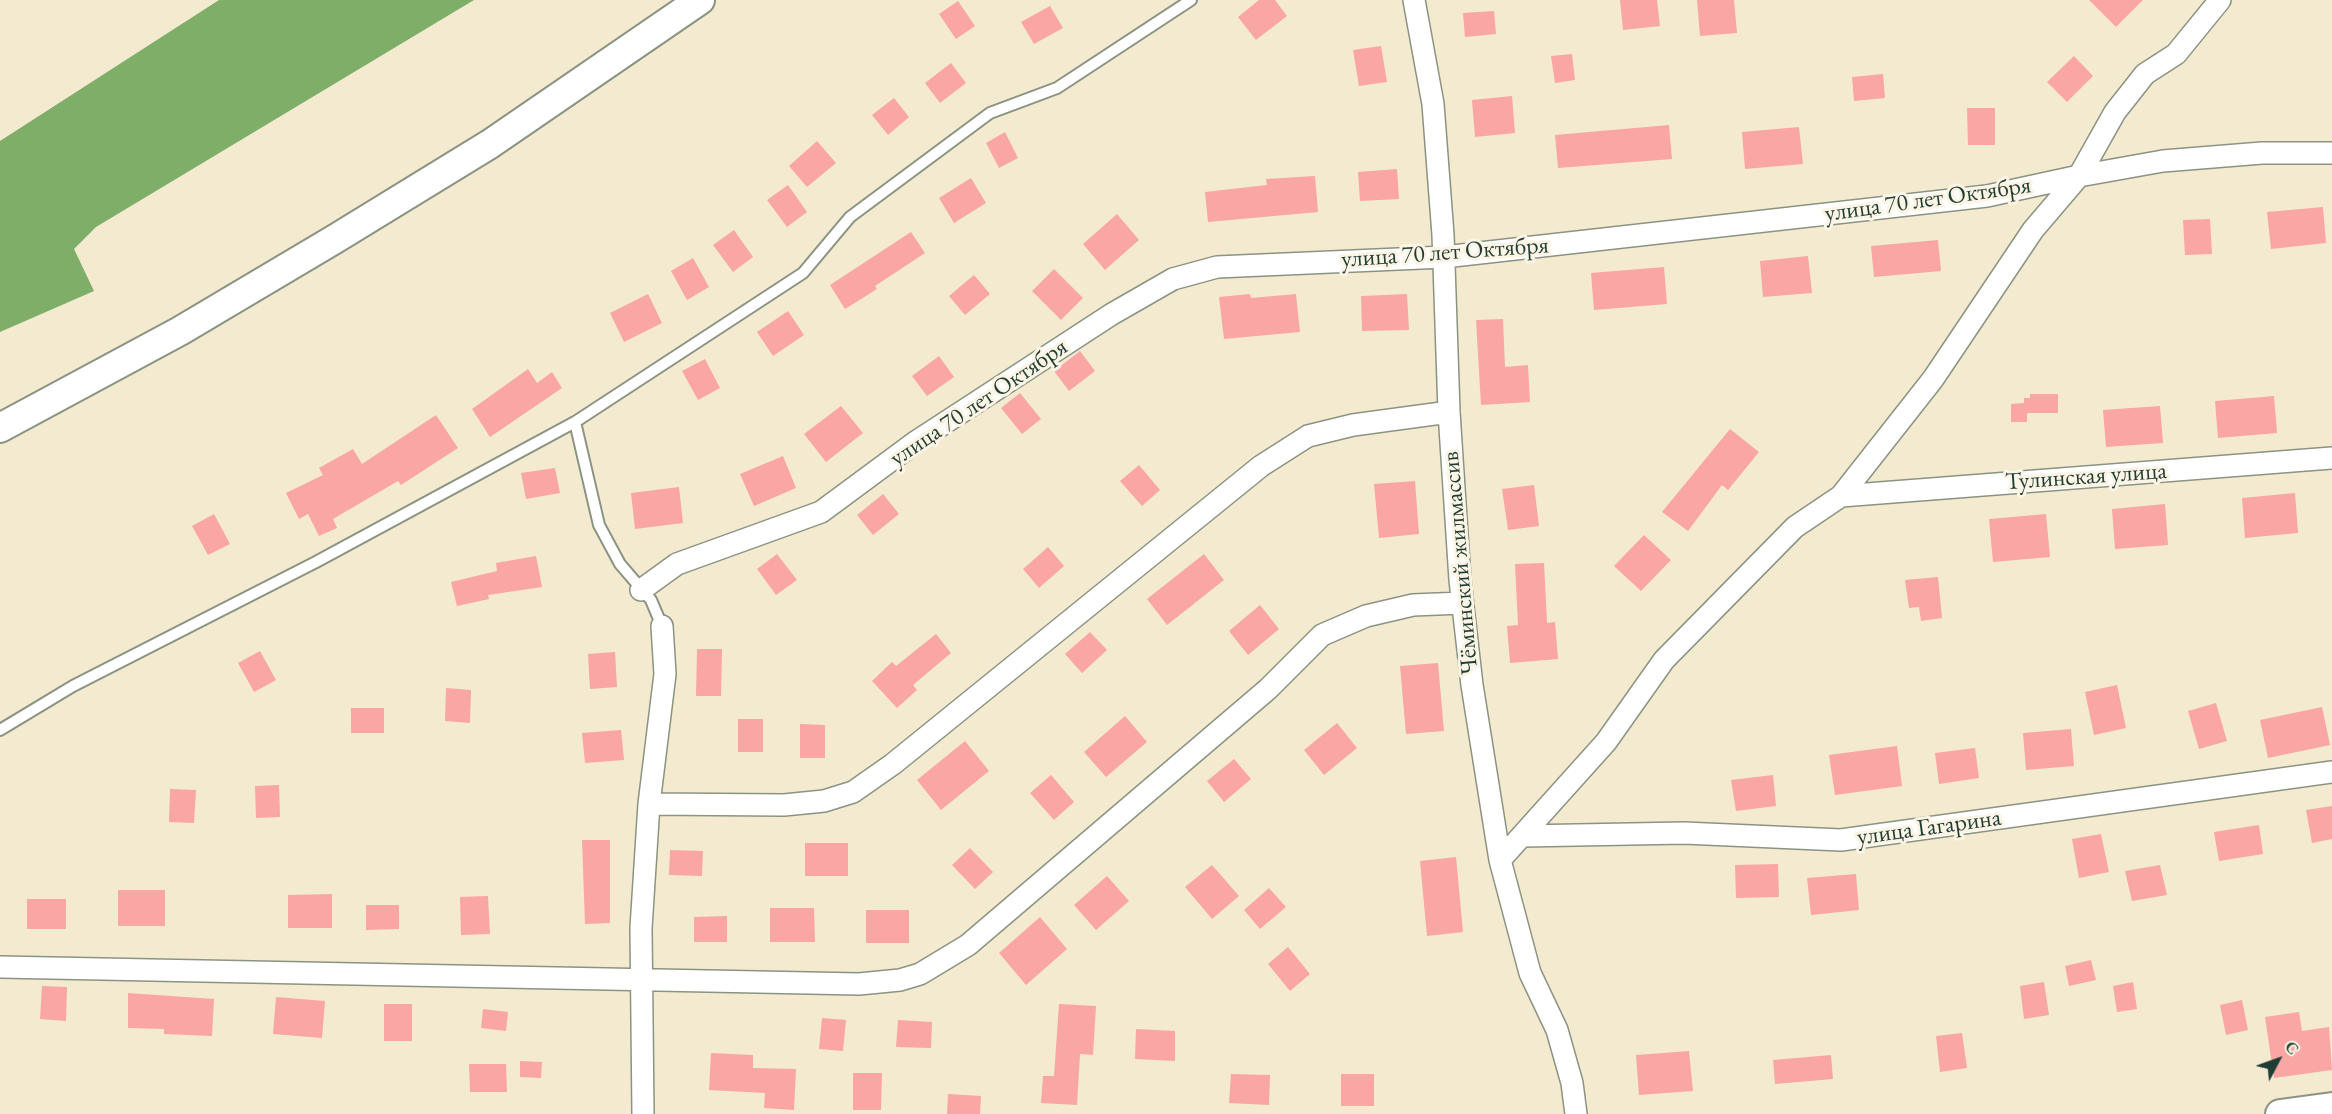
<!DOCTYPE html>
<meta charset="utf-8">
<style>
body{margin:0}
#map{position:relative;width:2332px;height:1114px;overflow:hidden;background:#f4ead0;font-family:"EB Garamond",serif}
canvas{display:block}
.north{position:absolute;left:2248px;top:1030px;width:60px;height:60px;-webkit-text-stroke:4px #fcf5e5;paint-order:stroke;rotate:49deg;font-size:16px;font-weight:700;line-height:24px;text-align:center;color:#1f3d34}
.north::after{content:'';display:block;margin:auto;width:21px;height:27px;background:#1f3d34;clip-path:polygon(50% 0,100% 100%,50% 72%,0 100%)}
</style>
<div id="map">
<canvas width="2332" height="1114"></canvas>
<div class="north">С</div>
</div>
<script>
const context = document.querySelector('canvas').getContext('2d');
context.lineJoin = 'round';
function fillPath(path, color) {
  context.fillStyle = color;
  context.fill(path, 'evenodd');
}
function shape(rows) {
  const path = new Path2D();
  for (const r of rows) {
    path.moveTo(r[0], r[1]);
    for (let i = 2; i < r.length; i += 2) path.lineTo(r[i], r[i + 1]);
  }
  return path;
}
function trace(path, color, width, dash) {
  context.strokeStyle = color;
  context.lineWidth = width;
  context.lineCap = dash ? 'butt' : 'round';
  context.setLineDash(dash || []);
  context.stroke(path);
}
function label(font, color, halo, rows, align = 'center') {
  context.font = font + ' "EB Garamond",serif';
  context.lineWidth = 6;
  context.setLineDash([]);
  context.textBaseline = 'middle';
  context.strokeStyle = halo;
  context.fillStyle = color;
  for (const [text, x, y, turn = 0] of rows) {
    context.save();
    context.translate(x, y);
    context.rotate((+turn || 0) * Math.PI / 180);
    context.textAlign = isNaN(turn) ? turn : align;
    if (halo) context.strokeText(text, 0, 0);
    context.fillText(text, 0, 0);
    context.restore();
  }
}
fillPath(shape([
 [219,0,474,0,96,227,74,249,94,291,0,332,0,141]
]), '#7eae68');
fillPath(shape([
 [1259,0,1275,0,1287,16,1256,40,1238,17],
 [1620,0,1657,0,1660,26,1623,30],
 [1697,0,1734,0,1737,33,1700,36],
 [2089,0,2143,0,2116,27],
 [958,1,975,26,956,39,939,14],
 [1050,6,1063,28,1034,44,1021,22],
 [1494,11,1496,34,1465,37,1463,13],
 [1381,46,1387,82,1359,86,1353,50],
 [1572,54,1575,80,1555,83,1551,56],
 [2074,56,2093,76,2067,102,2047,82],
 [951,63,966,83,940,103,925,83],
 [1883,74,1885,98,1854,101,1852,77],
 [1512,96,1515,133,1475,137,1472,100],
 [894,98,909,117,888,135,872,115],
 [1967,108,1995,108,1995,145,1968,145],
 [1669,125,1672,159,1558,168,1555,135],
 [1799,127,1803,164,1745,169,1742,132],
 [1005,132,1018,158,999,168,986,143],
 [817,141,836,163,807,187,789,166],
 [1397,169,1399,199,1360,201,1358,172],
 [1315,176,1318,212,1208,222,1205,192,1267,185,1266,179],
 [971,178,986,203,954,223,939,198],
 [788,185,807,212,787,227,767,200],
 [2323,207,2326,243,2271,249,2267,212],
 [1117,214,1139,240,1105,270,1083,244],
 [2210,219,2212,254,2185,255,2183,220],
 [734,230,753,257,733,272,713,245],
 [911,232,925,253,875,286,877,289,845,309,830,285],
 [1938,240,1941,271,1874,277,1871,246],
 [1808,256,1812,293,1763,297,1760,261],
 [693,258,709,287,687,300,671,271],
 [1664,267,1667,304,1594,310,1591,273],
 [1054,269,1083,298,1061,320,1032,291],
 [974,275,990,294,965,315,949,296],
 [648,294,662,323,624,342,610,313],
 [1250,294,1251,298,1296,294,1300,332,1224,339,1219,297],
 [1407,294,1409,330,1362,331,1361,296],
 [788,311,804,335,773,356,757,332],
 [1503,319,1505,367,1528,365,1530,402,1481,405,1476,320],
 [1080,351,1095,371,1069,391,1054,371],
 [939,356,954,377,927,396,912,376],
 [705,359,720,388,698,400,682,371],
 [528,369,537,383,552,372,562,388,490,437,472,409],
 [1020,393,1041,419,1022,434,1001,408],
 [2030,394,2058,394,2058,413,2027,413,2027,422,2011,422,2011,404,2024,403,2024,398,2030,398],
 [2274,396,2277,433,2218,438,2215,401],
 [841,406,863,433,826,462,804,434],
 [2160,406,2163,443,2106,447,2103,410],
 [436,415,458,448,401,485,398,481,333,519,337,528,319,536,308,514,299,519,286,493,323,475,319,468,353,449,362,464],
 [1730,429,1759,452,1728,490,1722,485,1688,531,1662,512],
 [783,456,796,488,754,506,740,474],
 [1139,465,1160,490,1142,506,1120,481],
 [555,468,560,493,526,499,521,473],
 [1415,481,1419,534,1379,538,1374,484],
 [1534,485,1539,526,1508,530,1502,489],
 [679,487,683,523,635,529,631,493],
 [2295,493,2298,533,2245,538,2242,498],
 [883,494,899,514,873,535,857,515],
 [2165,504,2168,545,2115,549,2112,509],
 [214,514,230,544,208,555,192,526],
 [2046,514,2050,557,1993,562,1989,519],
 [1644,535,1671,560,1641,591,1614,566],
 [1048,547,1064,566,1039,588,1023,569],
 [777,554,797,580,776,595,757,569],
 [1204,554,1224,580,1167,625,1147,599],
 [536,556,542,587,488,595,489,599,457,606,451,582,497,571,496,563],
 [1544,563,1547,623,1555,622,1558,659,1510,663,1507,626,1518,625,1515,564],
 [1938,577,1942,618,1921,621,1919,607,1909,608,1905,580],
 [1260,605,1279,629,1248,655,1229,631],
 [1090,632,1107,650,1082,673,1065,654],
 [936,634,951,653,913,685,917,690,897,708,872,681,892,662,896,666],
 [697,649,722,649,721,696,696,696],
 [260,651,276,680,254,692,238,663],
 [615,652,617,687,590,689,588,654],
 [1438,663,1444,731,1406,734,1400,666],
 [2117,685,2126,728,2094,735,2085,692],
 [446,688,471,690,470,723,445,721],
 [2216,703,2227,741,2199,749,2188,711],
 [2322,707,2330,745,2268,758,2260,720],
 [351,708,384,708,384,733,351,733],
 [1125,716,1147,742,1106,777,1084,752],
 [738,719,763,719,763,752,738,752],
 [1337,723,1357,748,1324,775,1304,750],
 [800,724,825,725,825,758,800,758],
 [2071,729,2074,766,2026,770,2023,733],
 [621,730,624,760,585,763,582,733],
 [965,741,989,771,941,810,917,780],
 [1897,746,1902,786,1835,795,1829,755],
 [1975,748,1979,778,1939,784,1935,753],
 [1234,759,1251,779,1224,802,1207,781],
 [1051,775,1074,802,1054,820,1030,793],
 [1773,775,1776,806,1736,811,1731,780],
 [279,785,280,817,256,818,255,786],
 [170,789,196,790,194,823,169,822],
 [2332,806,2332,839,2312,843,2306,810],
 [2259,825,2263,854,2219,861,2214,832],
 [2101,834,2109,872,2079,878,2072,839],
 [582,840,610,840,610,923,585,924],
 [805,843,848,843,848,876,805,876],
 [970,848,993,872,975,889,952,865],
 [670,850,703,851,702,876,669,875],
 [1456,857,1463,932,1427,936,1420,861],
 [1778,864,1779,897,1736,898,1735,865],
 [1212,865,1239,896,1212,919,1185,887],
 [2160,865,2167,895,2132,901,2125,871],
 [1856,874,1859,910,1811,915,1807,878],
 [1107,876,1129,901,1096,930,1074,905],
 [1269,888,1286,907,1260,929,1244,910],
 [118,890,165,890,165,926,118,926],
 [332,894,332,928,288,928,288,895],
 [488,896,490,934,461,935,460,897],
 [27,899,66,899,66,929,27,929],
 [366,905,399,905,399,929,366,930],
 [770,908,814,908,815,942,770,942],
 [866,910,909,910,909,943,866,943],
 [727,916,727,942,694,942,694,917],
 [1040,917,1067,949,1026,985,999,953],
 [1288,947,1310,974,1290,991,1268,964],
 [2091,960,2096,980,2069,986,2065,966],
 [2044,982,2049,1015,2024,1019,2020,986],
 [2133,982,2137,1009,2117,1012,2113,986],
 [42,986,67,987,66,1021,40,1019],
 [128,993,214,999,212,1036,164,1034,164,1029,128,1028],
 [276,997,325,1001,322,1038,273,1034],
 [2242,1000,2248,1030,2226,1035,2220,1005],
 [384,1004,412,1004,412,1041,384,1041],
 [1059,1004,1096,1006,1093,1055,1080,1054,1077,1105,1041,1103,1043,1076,1054,1076],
 [483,1009,508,1012,506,1031,481,1028],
 [2299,1012,2302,1031,2329,1027,2332,1070,2274,1078,2265,1017],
 [822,1018,846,1020,843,1051,819,1049],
 [898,1020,932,1022,931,1048,896,1047],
 [1136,1029,1175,1031,1175,1061,1135,1059],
 [1962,1033,1967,1068,1940,1072,1936,1036],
 [1689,1051,1693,1091,1639,1095,1636,1055],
 [711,1053,753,1055,753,1068,796,1069,794,1110,764,1108,765,1093,709,1090],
 [1831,1055,1833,1079,1775,1084,1773,1060],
 [520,1061,542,1062,541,1078,520,1077],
 [469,1064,506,1064,507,1092,470,1092],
 [853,1073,882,1073,881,1110,853,1110],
 [1231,1074,1270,1075,1269,1105,1229,1103],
 [1341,1074,1374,1074,1374,1106,1341,1106],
 [948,1094,981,1096,980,1114,947,1114]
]), '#f9a6a5');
const service = shape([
 [662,626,651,600,620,564,599,525,575,422,803,273,850,217,990,113,1057,88,1191,0],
 [0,730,73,686,316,562,575,422]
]);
const minor = shape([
 [1414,0,1433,104,1443,235,1449,412,1460,580,1472,685,1500,860,1530,973,1557,1030,1572,1083,1576,1114],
 [1841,496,2332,458],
 [641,590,677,564,821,512,917,441,1112,314,1173,279,1217,267,1444,257,1987,196,2079,176,2163,161,2262,153,2332,153],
 [649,804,784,805,824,801,853,792,893,764,1261,466,1308,436,1353,425,1449,412],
 [1523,836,1684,833,1841,840,2332,772],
 [1500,860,1606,742,1664,660,1795,527,1841,496,1933,379,2033,230,2079,176,2115,112,2145,74,2176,54,2220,0],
 [0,967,859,984,900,980,920,974,968,945,1268,689,1322,635,1366,616,1413,605,1462,603],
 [643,1114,641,928,649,804,665,674,662,626]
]);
const secondary = shape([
 [0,428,180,331,335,239,490,144,700,0],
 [2280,1114,2332,1107]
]);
trace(service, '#8a9482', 14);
trace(minor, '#8a9482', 24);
trace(secondary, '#8a9482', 32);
trace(service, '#fff', 10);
trace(minor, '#fff', 21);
trace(secondary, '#fff', 28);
label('24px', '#1f3d34', '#fcf5e5', [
 ["улица 70 лет Октября",1928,200,-8],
 ["улица 70 лет Октября",1445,253,-4],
 ["улица 70 лет Октября",979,403,-34],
 ["Тулинская улица",2086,477,-4],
 ["Чёминский жилмассив",1461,563,-95],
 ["улица Гагарина",1929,828,-8]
]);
</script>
